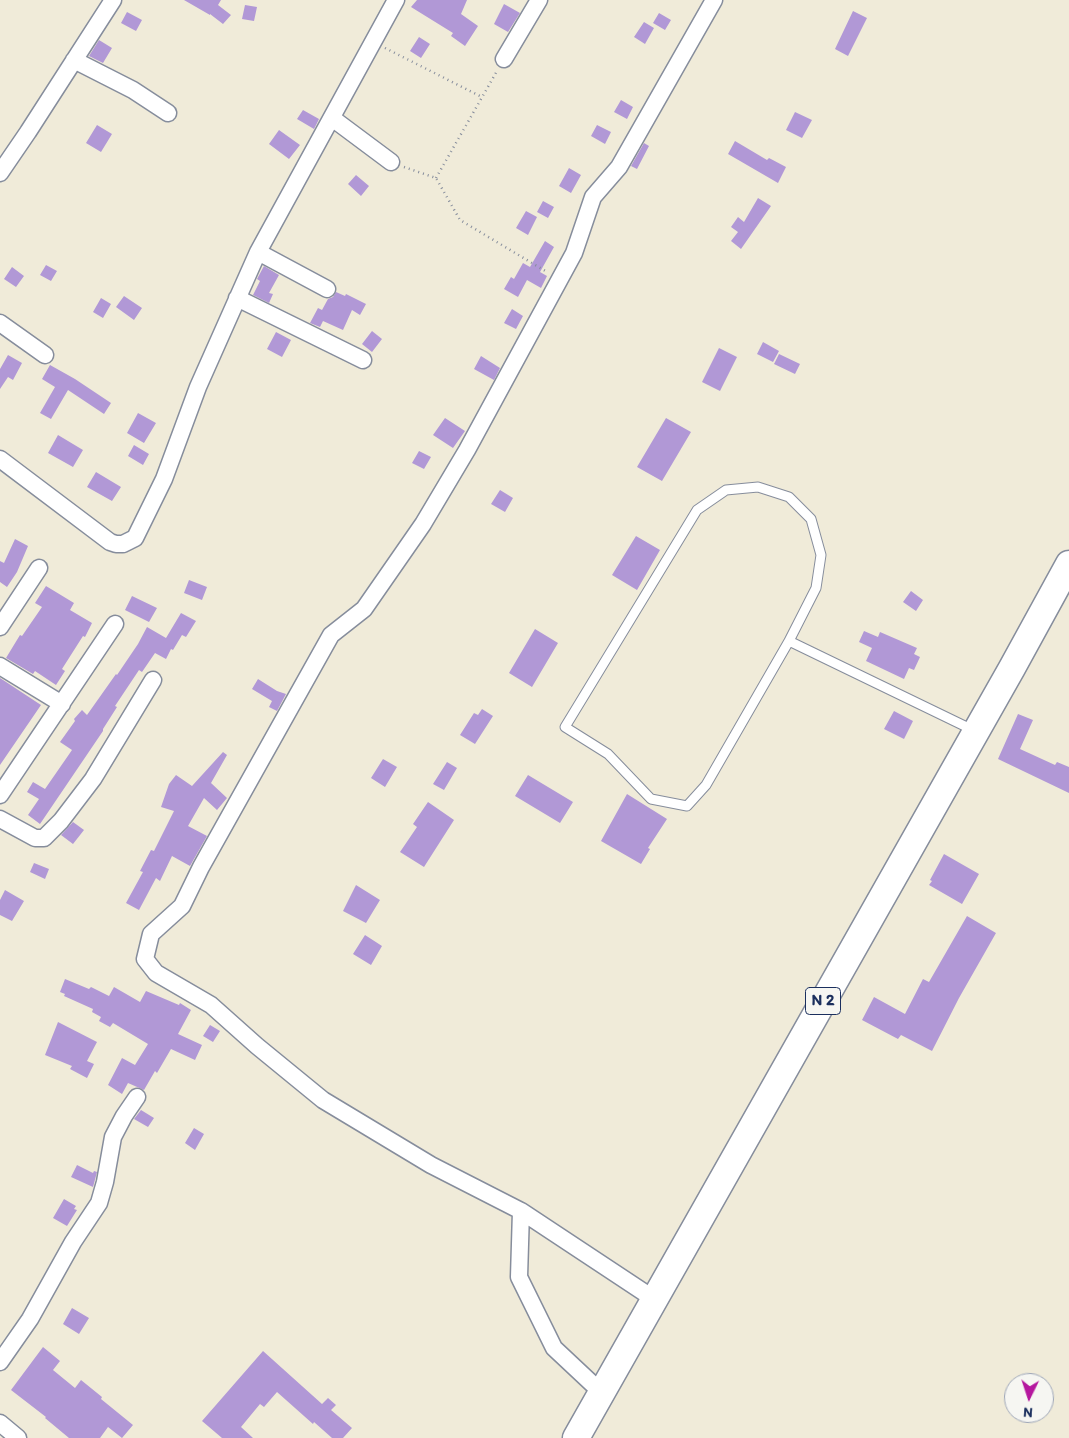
<!DOCTYPE html>
<style>
body{margin:0}
#map{position:relative;width:1069px;height:1438px;overflow:hidden;background:#f0ebd9;font-family:Itim,sans-serif}
canvas{display:block}
.north{position:absolute;left:1004px;top:1373px;width:50px;height:50px;box-sizing:border-box;background:#f6f6f2;border:1px solid #9ea6b7;border-radius:50%;rotate:184deg;font-size:14px;font-weight:700;line-height:20px;text-align:center;color:#1b2f5e}
.north::after{content:'';display:block;margin:auto;width:18px;height:22px;background:#b5179e;clip-path:polygon(50% 0,100% 100%,50% 72%,0 100%)}
</style>
<div id="map">
<canvas width="1069" height="1438"></canvas>
<div class="north">N</div>
</div>
<script>
const context = document.querySelector('canvas').getContext('2d');
context.lineJoin = 'round';
function fillPath(path, color) {
  context.fillStyle = color;
  context.fill(path, 'evenodd');
}
function shape(rows) {
  const path = new Path2D();
  for (const r of rows) {
    path.moveTo(r[0], r[1]);
    for (let i = 2; i < r.length; i += 2) path.lineTo(r[i], r[i + 1]);
  }
  return path;
}
function trace(path, color, width, dash) {
  context.strokeStyle = color;
  context.lineWidth = width;
  context.lineCap = dash ? 'butt' : 'round';
  context.setLineDash(dash || []);
  context.stroke(path);
}
function label(font, color, halo, rows, align = 'center') {
  context.font = font + ' Itim,sans-serif';
  context.lineWidth = 4.5;
  context.setLineDash([]);
  context.textBaseline = 'middle';
  context.strokeStyle = halo;
  context.fillStyle = color;
  for (const [text, x, y, turn = 0] of rows) {
    context.save();
    context.translate(x, y);
    context.rotate((+turn || 0) * Math.PI / 180);
    context.textAlign = isNaN(turn) ? turn : align;
    if (halo) context.strokeText(text, 0, 0);
    context.fillText(text, 0, 0);
    context.restore();
  }
}
fillPath(shape([
 [184,0,221,0,218,5,231,15,223,24,210,14,210,15],
 [417,0,467,0,461,14,478,26,465,46,451,36,453,33,411,7],
 [504,4,520,13,508,32,494,24],
 [245,5,257,7,254,21,242,19],
 [853,11,867,18,848,56,835,49],
 [127,12,142,20,136,31,121,23],
 [659,13,671,20,665,30,653,23],
 [644,22,654,28,645,44,634,37],
 [419,37,430,44,421,58,410,51],
 [99,40,112,48,103,63,89,56],
 [621,100,633,107,627,119,614,112],
 [303,110,319,119,314,129,297,119],
 [795,112,812,120,802,138,786,130],
 [97,125,112,134,101,152,86,143],
 [597,125,611,132,605,144,591,136],
 [279,130,300,145,289,159,269,144],
 [735,141,767,160,769,158,786,167,778,183,728,154],
 [644,143,649,146,637,169,631,166],
 [569,168,581,175,571,193,559,186],
 [356,175,369,186,361,196,348,184],
 [758,198,771,206,741,249,731,241,738,232,731,227,738,217,744,222],
 [543,201,554,207,548,218,537,212],
 [526,211,537,217,528,235,516,228],
 [545,241,554,247,540,272,547,276,541,288,527,280,518,297,504,289,511,277,514,279,523,263,530,267],
 [46,265,57,271,51,281,40,275],
 [264,266,279,275,269,293,273,294,269,303,253,295,260,281,257,279],
 [12,267,24,276,16,287,4,279],
 [336,292,345,296,346,294,366,304,360,315,352,310,343,330,323,321,320,327,310,323,318,308,322,310,328,299,333,297],
 [124,296,142,308,134,320,116,307],
 [101,298,111,304,103,318,93,312],
 [512,309,523,316,516,329,504,323],
 [372,331,382,339,372,352,362,344],
 [276,332,291,340,282,357,267,349],
 [763,342,779,351,773,362,757,354],
 [719,348,737,357,720,391,702,382],
 [779,354,800,364,795,374,774,364],
 [8,355,22,363,13,380,8,377,0,389,0,369],
 [481,356,500,368,494,380,474,369],
 [50,365,75,379,111,403,104,414,68,390,51,419,40,413,55,387,42,379],
 [138,413,156,423,144,443,127,433],
 [445,418,465,431,453,448,433,435],
 [666,418,691,432,662,481,637,467],
 [58,435,83,450,73,467,48,453],
 [134,445,149,454,143,465,128,456],
 [419,451,431,457,424,469,412,463],
 [96,472,121,487,112,501,87,487],
 [500,490,513,498,505,512,491,504],
 [636,536,660,550,637,590,612,575],
 [15,539,28,546,17,572,7,587,0,582,0,561,4,563],
 [189,580,207,587,202,600,184,593],
 [46,586,74,603,70,610,92,623,85,637,83,636,62,669,65,671,56,685,35,671,33,674,6,658,20,635,22,636,42,607,35,603],
 [911,591,923,600,916,611,903,602],
 [132,596,157,608,149,622,125,610],
 [181,613,196,621,186,637,182,635,173,650,171,649,166,659,155,653,142,672,139,670,115,706,117,707,103,729,103,731,40,824,28,815,39,799,27,792,33,782,45,789,72,750,60,742,75,721,74,719,82,710,87,715,116,674,117,675,138,644,147,627,166,638],
 [535,629,558,643,532,687,509,673],
 [864,631,878,637,880,632,917,648,914,654,920,657,914,670,909,668,904,679,866,661,872,648,859,642],
 [0,678,41,705,0,765],
 [258,679,277,691,286,694,277,711,269,707,272,701,252,689],
 [482,709,493,716,475,744,460,735,474,713,478,715],
 [894,711,913,721,904,739,884,729],
 [1018,714,1033,720,1020,749,1055,765,1057,762,1069,767,1069,793,998,759],
 [223,752,227,755,211,783,227,798,217,810,204,798,188,826,207,836,190,866,172,856,160,881,156,878,139,910,126,903,143,872,140,871,151,850,154,851,174,811,161,807,169,784,176,775,192,786],
 [383,759,397,767,385,787,371,778],
 [447,762,457,768,444,790,433,784],
 [528,775,573,802,560,823,515,796],
 [627,794,667,819,648,848,650,849,641,864,601,841],
 [428,802,454,820,424,867,400,852,417,827,413,824],
 [73,822,84,830,73,844,61,835],
 [944,854,979,874,962,904,929,885,932,881,930,880],
 [34,863,49,869,45,879,30,872],
 [356,885,380,900,366,923,343,911],
 [5,890,24,901,12,921,0,915,0,900],
 [967,916,996,933,959,998,932,1051,901,1035,898,1039,862,1020,874,997,905,1014,923,979,929,982],
 [365,935,382,946,371,965,353,954],
 [65,979,89,989,91,987,109,996,114,987,140,1002,146,991,179,1005,180,1003,191,1010,178,1034,202,1045,195,1060,171,1049,157,1073,155,1071,144,1090,128,1083,122,1094,108,1085,122,1058,135,1065,148,1044,113,1023,110,1027,99,1021,101,1017,92,1012,93,1009,64,996,65,994,60,992],
 [58,1022,97,1042,87,1061,94,1064,87,1078,70,1069,72,1066,45,1055],
 [210,1025,220,1031,213,1042,203,1036],
 [141,1110,154,1118,148,1127,134,1119],
 [194,1128,204,1134,195,1150,185,1143],
 [77,1165,93,1173,94,1171,97,1172,93,1187,71,1177],
 [64,1199,76,1206,74,1209,77,1210,67,1226,53,1218],
 [72,1308,89,1318,79,1334,63,1324],
 [43,1347,60,1361,53,1370,75,1388,81,1380,102,1397,101,1399,133,1425,122,1438,108,1427,100,1438,69,1438,45,1418,46,1417,11,1390],
 [263,1351,322,1404,328,1398,336,1405,331,1410,352,1428,343,1438,332,1438,314,1422,313,1424,277,1392,264,1407,260,1404,241,1427,253,1438,222,1438,202,1421]
]), '#b198d6');
const lane = shape([
 [789,641,816,588,821,555,811,519,789,497,758,487,726,490,697,510,565,727,608,754,651,799,687,806,706,785,789,641,973,730]
]);
const street = shape([
 [504,59,539,0],
 [74,60,133,90,168,113],
 [332,118,391,162],
 [0,173,28,132,113,0],
 [258,252,327,289],
 [237,298,363,360],
 [0,323,45,355],
 [0,459,110,542,116,544,123,544,135,538,164,479,198,387,258,252,396,0],
 [0,627,39,568],
 [0,666,62,704],
 [0,795,115,624],
 [0,819,35,838,44,838,61,821,93,779,153,680],
 [521,1211,654,1299],
 [0,1362,30,1319,73,1242,99,1203,105,1182,113,1137,124,1116,137,1097],
 [602,1393,554,1348,519,1277,521,1211,431,1165,323,1100,257,1046,211,1005,156,973,145,959,151,934,182,906,201,867,331,635,364,609,423,524,467,450,574,253,593,197,619,167,714,0],
 [0,1423,18,1438]
]);
const primary = shape([
 [576,1438,1012,668,1069,564]
]);
trace(lane, '#868d9c', 11);
trace(street, '#868d9c', 19);
trace(primary, '#868d9c', 29);
trace(shape([
 [385,48,482,97],
 [404,167,436,178,460,220,547,272],
 [436,178,497,71]
]), '#868d9c', 2.5, [1, 4]);
trace(lane, '#fff', 9);
trace(street, '#fff', 16);
trace(primary, '#fff', 26);
for (const [x, y, w] of [
 [823,1001,35]
]) {
  const box = new Path2D();
  box.roundRect(x - w / 2, y - 13.5, w, 27, 4);
  context.fillStyle = '#f6f6f2';
  context.fill(box);
  trace(box, '#1b2f5e', 1);
}
label('bold 16px', '#1b2f5e', null, [
 ["N 2",823,1001]
]);
</script>
